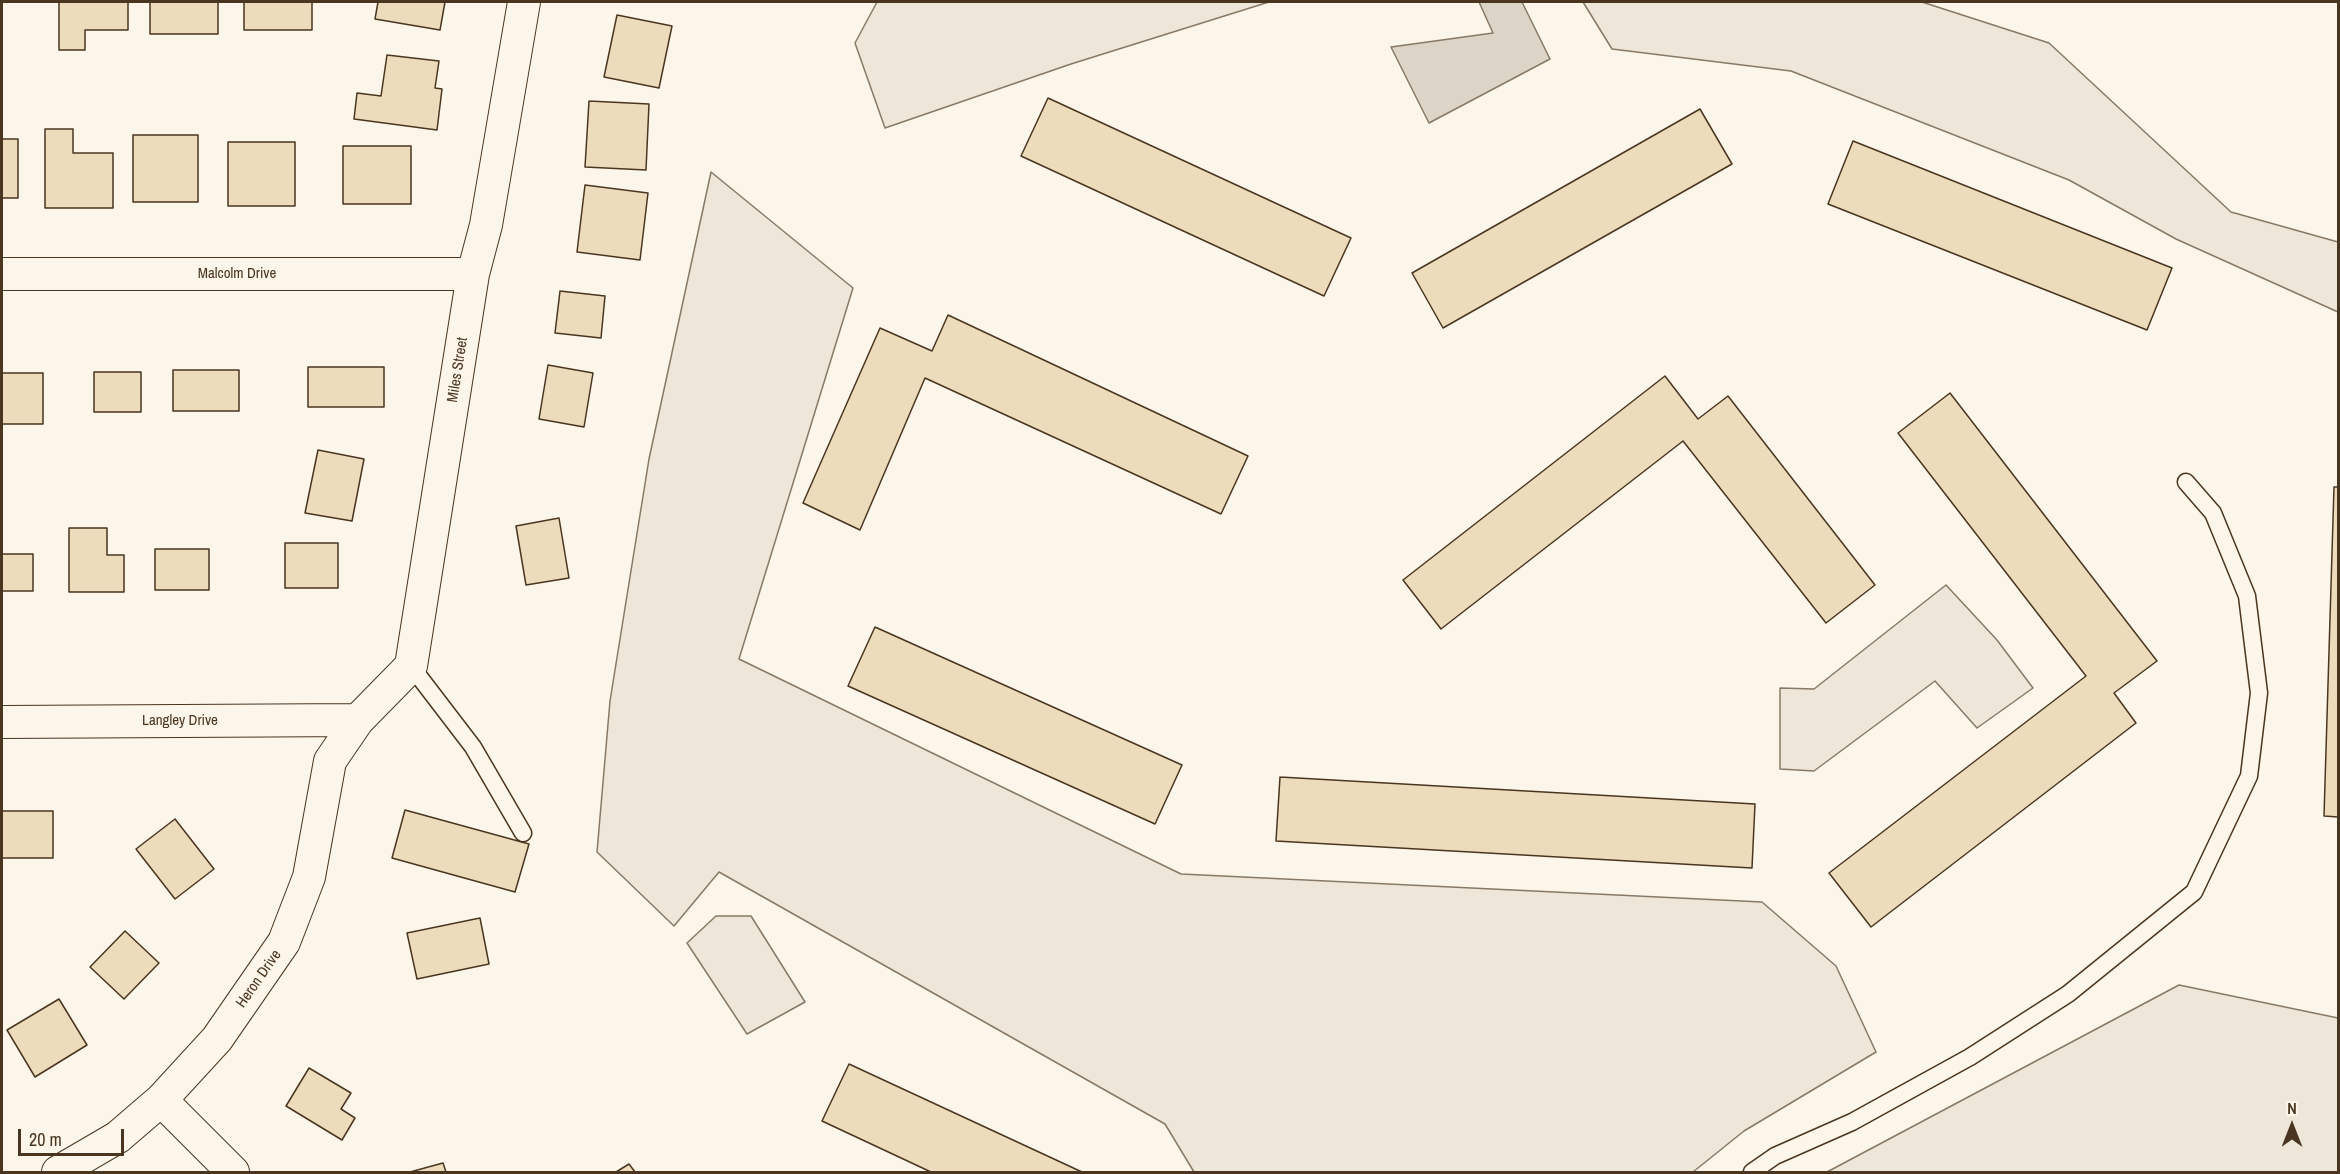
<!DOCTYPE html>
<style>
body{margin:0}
#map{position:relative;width:2340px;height:1174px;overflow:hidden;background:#fbf6e9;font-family:"Archivo Narrow",sans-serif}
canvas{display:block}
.frame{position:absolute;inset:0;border:3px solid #4a3520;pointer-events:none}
.north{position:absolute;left:2262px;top:1096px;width:60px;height:60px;-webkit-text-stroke:4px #fbf6e9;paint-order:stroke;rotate:0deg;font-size:16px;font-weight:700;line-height:24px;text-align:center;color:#4a3520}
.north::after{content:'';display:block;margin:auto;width:21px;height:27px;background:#4a3520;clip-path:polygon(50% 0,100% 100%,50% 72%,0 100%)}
.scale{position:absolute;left:18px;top:1129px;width:106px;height:27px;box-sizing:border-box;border:3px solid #4a3520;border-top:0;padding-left:8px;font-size:18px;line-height:21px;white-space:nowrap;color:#4a3520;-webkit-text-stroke:4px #fbf6e9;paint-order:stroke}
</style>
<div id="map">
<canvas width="2340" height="1174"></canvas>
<div class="frame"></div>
<div class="north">N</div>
<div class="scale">20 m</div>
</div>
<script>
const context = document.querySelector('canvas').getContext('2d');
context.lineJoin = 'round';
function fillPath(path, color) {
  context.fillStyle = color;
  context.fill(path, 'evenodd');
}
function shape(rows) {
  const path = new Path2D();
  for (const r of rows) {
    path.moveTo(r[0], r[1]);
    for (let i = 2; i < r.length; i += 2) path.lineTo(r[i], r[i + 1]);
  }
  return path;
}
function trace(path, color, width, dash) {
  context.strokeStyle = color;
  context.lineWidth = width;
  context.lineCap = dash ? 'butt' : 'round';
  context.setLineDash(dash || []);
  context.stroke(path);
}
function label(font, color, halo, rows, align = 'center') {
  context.font = font + ' "Archivo Narrow",sans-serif';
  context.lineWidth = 4.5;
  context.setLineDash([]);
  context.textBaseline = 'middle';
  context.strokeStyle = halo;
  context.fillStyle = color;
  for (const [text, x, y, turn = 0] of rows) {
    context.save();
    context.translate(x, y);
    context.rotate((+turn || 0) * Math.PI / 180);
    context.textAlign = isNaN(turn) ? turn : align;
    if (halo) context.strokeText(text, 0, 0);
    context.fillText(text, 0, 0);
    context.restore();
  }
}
const green = shape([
 [877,2,1269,2,1071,64,885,128,855,43,877,2],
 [1583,2,1922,2,2049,43,2231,212,2338,242,2338,312,2176,239,2069,180,1791,71,1612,49,1583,2],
 [711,172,853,288,739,659,1181,874,1762,902,1836,966,1876,1052,1744,1131,1693,1172,1194,1172,1165,1124,719,872,674,926,597,852,610,701,649,459,711,172],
 [1946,585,1997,640,2033,688,1977,728,1935,681,1814,771,1780,769,1780,688,1814,689,1946,585],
 [716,916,751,916,805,1002,747,1034,687,943,716,916],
 [2179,985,2338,1018,2338,1172,1827,1172,2179,985]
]);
fillPath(green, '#ede6d9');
trace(green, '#887966', 1.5);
const water = shape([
 [1479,2,1522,2,1550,59,1429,123,1391,47,1493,33,1479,2]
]);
fillPath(water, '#dcd4c6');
trace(water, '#887966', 1.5);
const building = shape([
 [59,2,128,2,128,30,85,30,85,50,59,50,59,2],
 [150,2,218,2,218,34,150,34,150,2],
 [244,2,312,2,312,30,244,30,244,2],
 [378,2,445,2,440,30,375,19,378,2],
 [617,15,672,26,659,88,604,77,617,15],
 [387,55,439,61,435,88,442,89,437,130,354,119,357,93,381,96,387,55],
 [1048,98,1351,238,1324,296,1021,156,1048,98],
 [589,101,649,104,646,170,585,167,589,101],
 [1700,109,1732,164,1443,328,1412,273,1700,109],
 [45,129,73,129,73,153,113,153,113,208,45,208,45,129],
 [133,135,198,135,198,202,133,202,133,135],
 [2,139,18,139,18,198,2,198,2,139],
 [1853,141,2172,268,2147,330,1828,204,1853,141],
 [228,142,295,142,295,206,228,206,228,142],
 [343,146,411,146,411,204,343,204,343,146],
 [585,185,648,193,640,260,577,252,585,185],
 [560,291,605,296,601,338,555,333,560,291],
 [948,315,1248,456,1221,514,925,378,860,530,803,503,880,328,932,351,948,315],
 [548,365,593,373,584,427,539,419,548,365],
 [308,367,384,367,384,407,308,407,308,367],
 [173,370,239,370,239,411,173,411,173,370],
 [94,372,141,372,141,412,94,412,94,372],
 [2,373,43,373,43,424,2,424,2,373],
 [1665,376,1698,419,1728,396,1875,585,1826,623,1683,441,1441,629,1403,580,1665,376],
 [1950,393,2157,661,2114,693,2136,723,1871,927,1829,873,2086,676,1898,433,1950,393],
 [318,450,364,459,352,521,305,513,318,450],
 [2334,487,2338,487,2338,817,2324,816,2334,487],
 [559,518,569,578,526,585,516,526,559,518],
 [69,528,107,528,107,555,124,555,124,592,69,592,69,528],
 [285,543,338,543,338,588,285,588,285,543],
 [155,549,209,549,209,590,155,590,155,549],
 [2,554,33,554,33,591,2,591,2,554],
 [875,627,1182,765,1155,824,848,686,875,627],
 [1280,777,1755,804,1752,868,1276,841,1280,777],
 [405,810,529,844,515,892,392,858,405,810],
 [2,811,53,811,53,858,2,858,2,811],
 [175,819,214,869,175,899,136,849,175,819],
 [480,918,489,964,417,979,407,933,480,918],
 [125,931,159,963,124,999,90,967,125,931],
 [59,999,87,1045,35,1077,7,1030,59,999],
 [849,1064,1082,1172,931,1172,822,1121,849,1064],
 [309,1068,351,1093,341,1109,355,1118,342,1140,286,1106,309,1068],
 [443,1163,446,1172,410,1172,443,1163],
 [629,1164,635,1172,616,1172,629,1164]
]);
fillPath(building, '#ecdcbc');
trace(building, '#4a3520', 1.5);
const lane = shape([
 [411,666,473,747,523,833],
 [1752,1172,1775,1156,1852,1122,1970,1057,2068,994,2194,892,2249,776,2259,693,2247,596,2213,513,2186,482]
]);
const street = shape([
 [2,274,473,274],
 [2,722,358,720],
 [161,1100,233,1172],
 [58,1172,118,1137,161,1100,217,1039,284,942,309,877,330,761,358,720,411,666,473,274,486,225,524,2]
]);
trace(lane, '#4a3520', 19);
trace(street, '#4a3520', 34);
trace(lane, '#fbf6e9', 16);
trace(street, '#fbf6e9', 32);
label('15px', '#4a3520', '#fbf6e9', [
 ["Malcolm Drive",237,274],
 ["Miles Street",458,370,-81],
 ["Langley Drive",180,721],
 ["Heron Drive",259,979,-55]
]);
</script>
